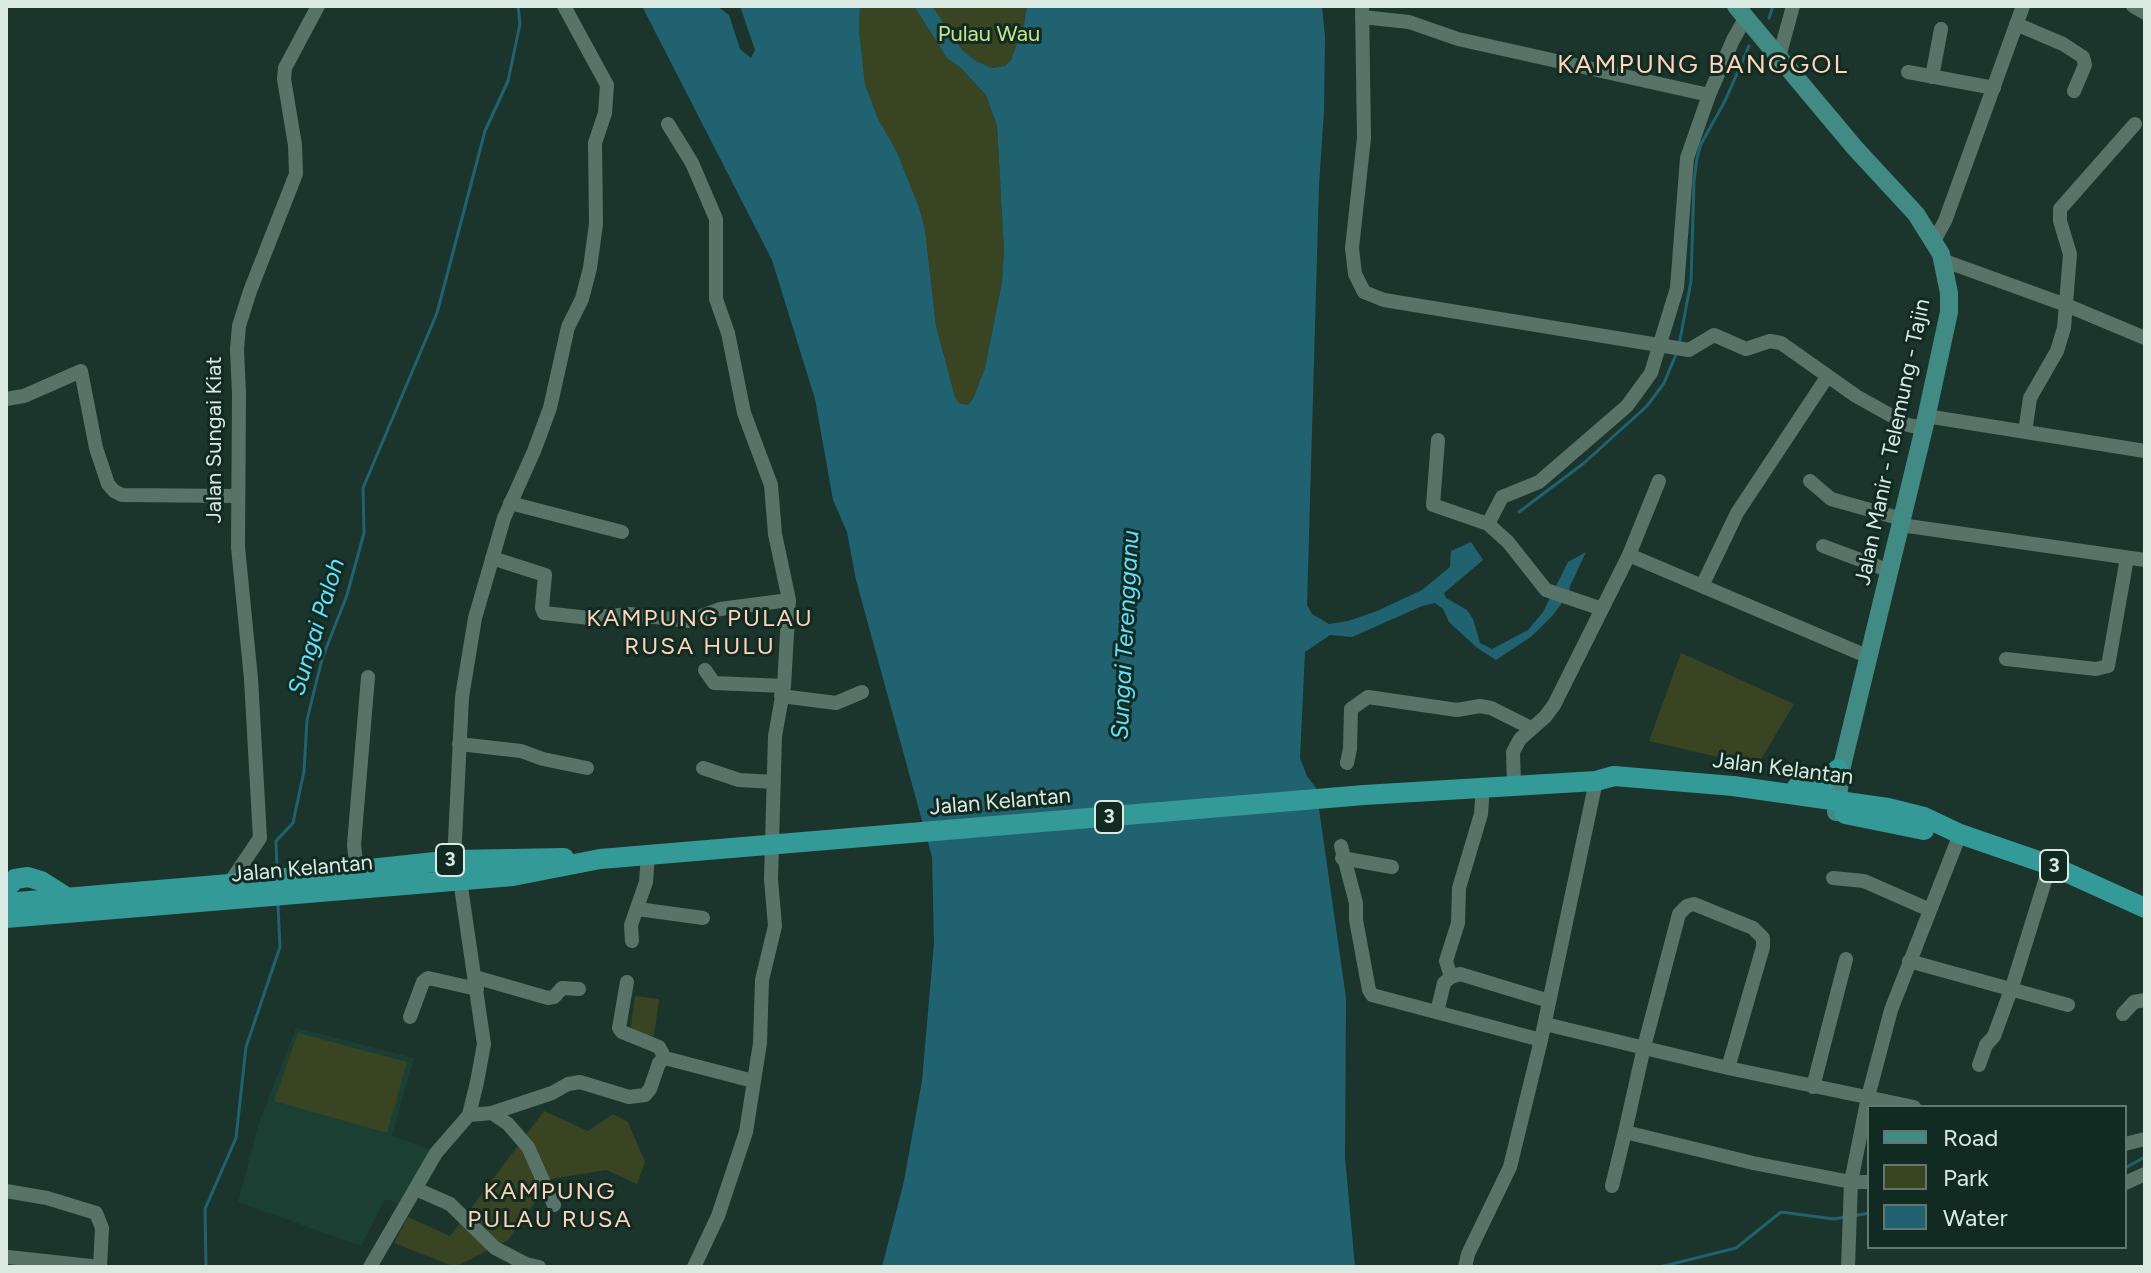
<!DOCTYPE html>
<style>
body{margin:0}
#map{position:relative;width:2151px;height:1273px;overflow:hidden;background:#1b352c;font-family:Figtree,sans-serif}
canvas{display:block}
.frame{position:absolute;inset:0;border:8px solid #dae9e2;pointer-events:none}
.legend{position:absolute;left:1867px;top:1105px;width:260px;height:144px;box-sizing:border-box;background:#112b22;border:2px solid #61776f;margin:0;padding:10px 14px;list-style:none;font-size:24px;color:#dae9e2}
.legend li{display:flex;align-items:center;gap:16px;height:40px}
.legend b{width:40px;border:2px solid #61776f}
</style>
<div id="map">
<canvas width="2151" height="1273"></canvas>
<div class="frame"></div>
<ul class="legend">
<li><b style="height:10px;background:#428b85"></b>Road</li>
<li><b style="height:22px;background:#394423"></b>Park</li>
<li><b style="height:22px;background:#216271"></b>Water</li>
</ul>
</div>
<script>
const context = document.querySelector('canvas').getContext('2d');
context.lineJoin = 'round';
function fillPath(path, color) {
  context.fillStyle = color;
  context.fill(path, 'evenodd');
}
function shape(rows) {
  const path = new Path2D();
  for (const r of rows) {
    path.moveTo(r[0], r[1]);
    for (let i = 2; i < r.length; i += 2) path.lineTo(r[i], r[i + 1]);
  }
  return path;
}
function trace(path, color, width, dash) {
  context.strokeStyle = color;
  context.lineWidth = width;
  context.lineCap = dash ? 'butt' : 'round';
  context.setLineDash(dash || []);
  context.stroke(path);
}
function label(font, color, halo, rows, align = 'center') {
  context.font = font + ' Figtree,sans-serif';
  context.lineWidth = 6;
  context.setLineDash([]);
  context.textBaseline = 'middle';
  context.strokeStyle = halo;
  context.fillStyle = color;
  for (const [text, x, y, turn = 0] of rows) {
    context.save();
    context.translate(x, y);
    context.rotate((+turn || 0) * Math.PI / 180);
    context.textAlign = isNaN(turn) ? turn : align;
    if (halo) context.strokeText(text, 0, 0);
    context.fillText(text, 0, 0);
    context.restore();
  }
}
fillPath(shape([
 [296,1028,414,1058,392,1136,435,1151,403,1205,385,1199,361,1246,238,1202,259,1123]
]), '#1c3f33');
fillPath(shape([
 [860,6,914,6,947,58,961,68,986,95,997,126,1004,250,1002,282,985,368,973,399,968,405,959,403,955,397,936,326,925,230,919,207,896,150,878,119,865,84,859,30],
 [932,6,1027,6,1024,24,1011,60,1005,66,992,68,976,61,962,50,946,31],
 [1681,653,1794,704,1757,766,1649,741],
 [635,996,659,999,654,1036,630,1033],
 [298,1033,407,1062,387,1133,274,1101],
 [544,1111,588,1131,613,1114,628,1122,645,1162,637,1184,606,1170,551,1179,508,1240,455,1267,394,1243,408,1217,450,1236]
]), '#394423');
fillPath(shape([
 [642,6,717,6,729,15,740,49,751,58,755,50,740,6,860,6,859,30,865,84,878,119,896,150,919,207,925,230,936,326,955,397,959,403,968,405,973,399,985,368,1002,282,1004,250,997,126,986,95,961,68,947,58,914,6,932,6,962,50,976,61,992,68,1005,66,1011,60,1024,24,1027,6,1322,6,1325,37,1324,111,1319,185,1307,605,1312,614,1329,624,1348,621,1377,611,1422,590,1450,567,1451,551,1471,542,1483,560,1444,593,1446,598,1467,610,1473,619,1480,643,1492,649,1528,630,1543,612,1568,562,1586,552,1570,586,1569,593,1553,615,1532,636,1496,660,1476,647,1449,622,1443,609,1435,603,1422,606,1352,637,1330,635,1305,652,1300,758,1307,776,1316,788,1346,998,1345,1157,1355,1267,882,1267,904,1181,922,1081,934,943,932,857,856,580,847,532,833,500,815,399,772,260]
]), '#216271');
trace(shape([
 [1769,18,1773,6],
 [1679,345,1691,281,1694,181,1697,158,1701,144,1725,101,1749,46],
 [1519,512,1584,463,1647,406,1664,383,1677,352],
 [277,869,276,841,293,823,304,771,307,720,322,659,347,595,364,533,363,488,437,313,485,131,508,81,520,24,518,6],
 [2125,1168,2145,1157],
 [1853,1216,1869,1213],
 [206,1267,205,1209,236,1138,246,1047,280,947,278,905],
 [1660,1267,1736,1248,1781,1212,1834,1219,1846,1217]
]), '#216271', 3);
trace(shape([
 [1362,6,1364,138,1352,248,1355,274,1364,292,1384,300,1689,350,1714,335,1746,349,1770,341,1781,343,1856,396,1908,425,1924,428],
 [2133,6,2145,13],
 [1362,17,1409,22,1458,39,1709,95],
 [2016,24,2063,44,2083,57,2085,65,2074,91],
 [1779,57,1793,6],
 [1908,72,1994,88],
 [1932,77,1941,29],
 [668,124,692,163,716,219,716,299,728,333,744,413,771,485,775,534,789,600,784,686,775,736,771,879,775,926,762,980,760,1043,746,1132,718,1216,694,1267],
 [1934,241,1945,221,2023,6],
 [1942,260,2066,305,2145,338],
 [6,399,24,396,81,371,96,448,108,484,114,491,122,495,238,496],
 [1926,416,2145,451],
 [2025,432,2030,398,2057,351,2064,328,2070,254,2060,221,2060,209,2135,124],
 [1438,440,1433,505,1488,524,1508,542,1546,590,1602,609],
 [1810,481,1831,499,1902,519],
 [510,503,622,532],
 [1488,524,1502,497,1539,482,1627,406,1651,373,1677,288,1687,158,1709,95,1733,40,1746,17],
 [1901,525,2145,560],
 [1823,546,1890,571],
 [1629,555,1869,657],
 [492,558,545,575,542,608,544,613,589,618,630,614,688,621,720,609,789,600],
 [1702,586,1737,513,1827,377],
 [2006,659,2096,669,2108,666,2127,558],
 [705,670,714,683,784,686],
 [781,696,836,703,862,692],
 [459,744,521,751,543,759,587,768],
 [1347,763,1350,749,1351,709,1368,697,1457,710,1480,706,1491,708,1531,728],
 [703,768,739,780,774,782],
 [1514,784,1513,752,1520,739,1545,717,1554,705,1629,555,1659,481],
 [1341,846,1356,903,1356,920,1369,990,1372,995,1541,1040],
 [1342,858,1392,867],
 [454,860,462,697,475,618,504,518,534,451,550,408,568,327,582,299,590,268,596,224,595,143,605,113,607,85,564,6],
 [357,870,354,845,368,677],
 [1833,878,1864,881,1930,910],
 [229,884,260,838,251,679,238,547,239,394,237,349,239,326,250,291,296,174,295,145,284,79,285,68,318,6],
 [638,909,703,918],
 [632,941,631,925,646,882,648,855],
 [1909,961,2068,1005],
 [475,977,548,998,554,997,562,988,579,989],
 [1451,977,1446,961,1458,923,1459,888,1481,814,1483,787],
 [627,982,619,1028,622,1032,659,1047,665,1058],
 [1437,1012,1444,983,1451,977,1460,974,1549,1001],
 [2123,1014,2134,1002,2145,1000],
 [410,1017,423,982,428,978,477,989],
 [1545,1024,1728,1068,1914,1107],
 [1979,1065,1986,1045,1994,1036,2012,987,2050,865],
 [1728,1068,1763,947,1763,938,1753,928,1694,904,1687,906,1679,914,1644,1047,1625,1132,1753,1163,1851,1182,1868,1097,1891,1010,1960,834],
 [1813,1087,1846,959],
 [492,1113,508,1124,528,1147,554,1205],
 [469,1115,492,1113,552,1093,568,1084,580,1082,629,1097,645,1095,650,1089,659,1063,665,1058,753,1081],
 [2125,1144,2145,1139],
 [2125,1183,2145,1174],
 [1612,1186,1625,1132],
 [416,1189,450,1204,495,1248,526,1264,539,1267],
 [6,1191,47,1198,96,1213,102,1228,100,1267],
 [8,1257,100,1267],
 [370,1267,436,1153,469,1115,477,1082,484,1044,460,880],
 [1465,1267,1468,1254,1510,1167,1541,1040,1596,781],
 [1848,1267,1851,1182,1869,1182]
]), '#587469', 14);
trace(shape([
 [1736,6,1855,148,1916,214,1941,254,1949,293,1949,312,1924,428,1842,766,1836,812]
]), '#428b85', 18);
trace(shape([
 [1797,787,1824,783,1838,769],
 [1845,814,1924,830],
 [6,889,15,879,28,877,41,881,66,897],
 [6,903,229,884,454,860,564,858],
 [6,918,513,876,600,859,1364,795,1596,781,1614,776,1733,786,1888,808,1924,817,1960,834,2050,865,2145,908]
]), '#349a97', 20);
for (const [x, y, w] of [
 [1109,817,28],
 [450,860,28],
 [2054,866,28]
]) {
  const box = new Path2D();
  box.roundRect(x - w / 2, y - 16, w, 32, 6);
  context.fillStyle = '#112b22';
  context.fill(box);
  trace(box, '#dae9e2', 2);
}
label('bold 20px', '#dae9e2', null, [
 ["3",1109,817],
 ["3",450,860],
 ["3",2054,866]
]);
label('22px', '#c8e48d', '#112b22', [
 ["Pulau Wau",989,35]
]);
label('22px', '#dae9e2', '#112b22', [
 ["Jalan Sungai Kiat",215,440,-90],
 ["Jalan Manir - Telemung - Tajin",1893,442,-78],
 ["Jalan Kelantan",1783,769,7],
 ["Jalan Kelantan",1000,802,-5],
 ["Jalan Kelantan",302,869,-5]
]);
context.letterSpacing = '2px';
label('24px', '#ffd4b9', '#112b22', [
 ["KAMPUNG PULAU",700,619],
 ["RUSA HULU",700,647],
 ["KAMPUNG",550,1192],
 ["PULAU RUSA",550,1220]
]);
context.letterSpacing = '0px';
label('italic 24px', '#65e0fc', '#112b22', [
 ["Sungai Paloh",317,627,-73],
 ["Sungai Terengganu",1126,635,-87]
]);
context.letterSpacing = '2px';
label('26px', '#ffd4b9', '#112b22', [
 ["KAMPUNG BANGGOL",1703,65]
]);
context.letterSpacing = '0px';
</script>
